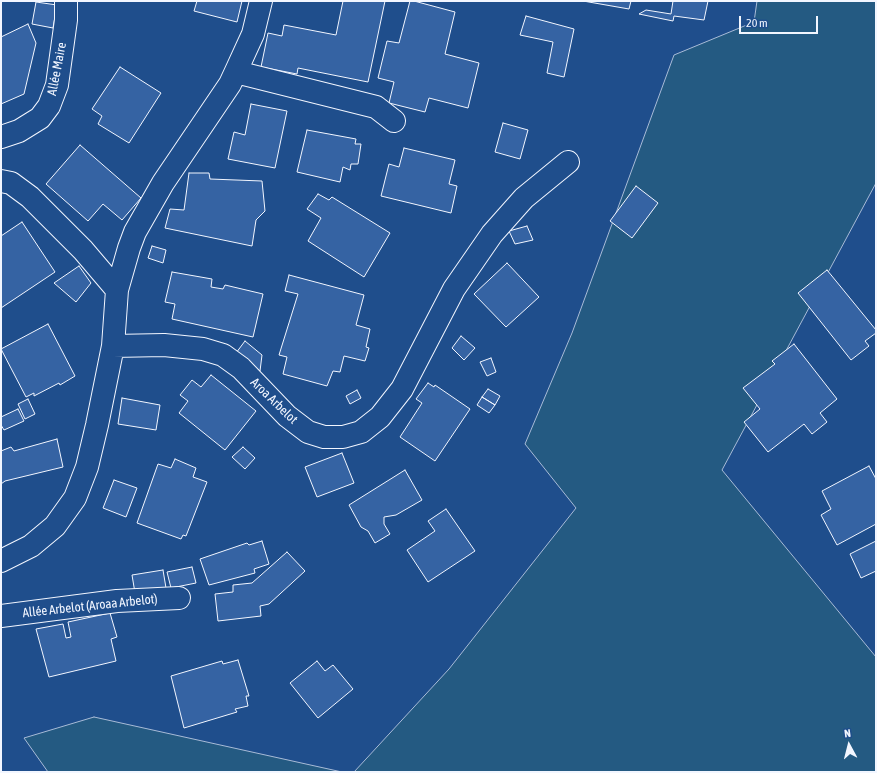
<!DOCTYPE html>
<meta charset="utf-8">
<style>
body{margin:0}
#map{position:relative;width:877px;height:773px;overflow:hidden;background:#1f4e8c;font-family:"Asap Condensed",sans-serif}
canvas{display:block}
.frame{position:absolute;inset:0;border:2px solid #f2f6ff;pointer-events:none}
.north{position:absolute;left:829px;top:725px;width:40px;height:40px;-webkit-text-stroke:3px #1f4e8c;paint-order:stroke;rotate:353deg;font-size:11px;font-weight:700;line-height:16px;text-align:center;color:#f2f6ff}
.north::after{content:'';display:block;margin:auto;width:14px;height:18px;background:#f2f6ff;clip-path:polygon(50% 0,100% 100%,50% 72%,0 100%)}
.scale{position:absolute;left:739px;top:16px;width:79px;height:18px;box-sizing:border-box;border:2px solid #f2f6ff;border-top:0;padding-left:5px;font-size:12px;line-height:14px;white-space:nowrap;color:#f2f6ff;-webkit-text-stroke:3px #1f4e8c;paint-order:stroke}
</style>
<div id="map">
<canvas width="877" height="773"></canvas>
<div class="frame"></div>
<div class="north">N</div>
<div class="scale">20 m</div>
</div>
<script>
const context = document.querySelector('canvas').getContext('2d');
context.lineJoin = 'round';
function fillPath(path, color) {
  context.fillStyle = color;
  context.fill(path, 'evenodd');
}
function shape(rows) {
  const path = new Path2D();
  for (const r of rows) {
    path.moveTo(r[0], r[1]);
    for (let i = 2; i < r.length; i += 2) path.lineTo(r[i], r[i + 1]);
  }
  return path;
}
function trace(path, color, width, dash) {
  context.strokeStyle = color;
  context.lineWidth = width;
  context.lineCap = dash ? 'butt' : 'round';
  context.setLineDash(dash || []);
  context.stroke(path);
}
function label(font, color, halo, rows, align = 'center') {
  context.font = font + ' "Asap Condensed",sans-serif';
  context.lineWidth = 3;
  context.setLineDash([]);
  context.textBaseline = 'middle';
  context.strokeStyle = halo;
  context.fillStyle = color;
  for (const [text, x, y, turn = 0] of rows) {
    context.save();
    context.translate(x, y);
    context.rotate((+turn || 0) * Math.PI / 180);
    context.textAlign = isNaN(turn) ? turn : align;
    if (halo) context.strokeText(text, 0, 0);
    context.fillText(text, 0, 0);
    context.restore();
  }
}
const green = shape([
 [757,1,876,1,876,183,722,470,876,657,876,772,354,772,449,669,576,508,525,444,572,333,674,55,754,22,757,1],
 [94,717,342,772,48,772,24,738,94,717]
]);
fillPath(green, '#245a82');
trace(green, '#a8bbd7', 1);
const building = shape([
 [197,1,242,1,237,22,194,11,197,1],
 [343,1,385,1,368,82,298,68,297,74,261,67,268,33,282,36,284,25,336,35,343,1],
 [410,1,414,1,455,12,445,54,479,63,468,108,429,98,425,112,389,103,394,82,378,78,387,41,399,43,410,1],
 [583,1,631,1,629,9,583,1],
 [673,1,708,1,704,20,674,16,673,21,639,14,646,10,671,14,673,1],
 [36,2,57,5,53,28,32,24,36,2],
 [526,16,574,29,564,77,547,73,553,42,520,35,526,16],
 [28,24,36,43,24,94,1,104,1,37,28,24],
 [120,67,161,93,129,143,98,124,102,116,92,109,120,67],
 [251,104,287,111,275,168,228,159,234,132,245,135,251,104],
 [503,123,528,130,520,159,495,152,503,123],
 [307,130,356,139,355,144,361,144,358,164,351,164,350,170,343,167,340,182,297,172,307,130],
 [80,145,141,198,122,220,103,204,88,221,46,184,80,145],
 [404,148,455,160,449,184,457,186,451,213,381,196,389,164,399,167,404,148],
 [189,173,209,173,210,179,262,181,265,211,256,220,252,246,165,228,170,209,184,210,189,173],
 [636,186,658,203,632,238,610,221,636,186],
 [318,194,329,200,332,197,390,233,364,277,308,241,321,218,307,209,318,194],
 [22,222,55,272,1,308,1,236,22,222],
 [527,226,533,240,515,244,509,231,527,226],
 [152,246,166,250,163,263,148,258,152,246],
 [507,263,539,297,506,327,474,294,507,263],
 [79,266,91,283,76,302,54,283,79,266],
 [827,270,876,330,876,333,865,341,869,346,851,360,798,293,827,270],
 [172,272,212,279,211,287,223,289,225,285,263,294,253,337,172,319,175,304,165,302,172,272],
 [289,275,364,295,356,325,370,329,366,347,369,348,365,361,344,356,340,372,333,371,327,386,283,374,287,357,279,355,298,294,285,291,289,275],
 [48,324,75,376,60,385,59,383,34,396,34,393,26,397,1,349,48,324],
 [461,336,475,348,464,360,452,348,461,336],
 [245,341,262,355,260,371,236,353,245,341],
 [794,344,837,399,820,413,827,422,812,434,804,424,768,452,744,422,760,409,743,388,775,364,772,361,794,344],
 [491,358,496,372,487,376,480,362,491,358],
 [211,375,256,411,225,450,179,413,188,401,180,395,192,380,201,387,211,375],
 [428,383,434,387,435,385,470,409,435,461,400,437,422,403,416,399,428,383],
 [488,389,500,396,495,405,482,397,488,389],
 [357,390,361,398,350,404,346,396,357,390],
 [482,397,495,405,489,413,477,405,482,397],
 [122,398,160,405,156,430,118,424,122,398],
 [28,399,35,414,25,419,18,404,28,399],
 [18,409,24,421,4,430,1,425,1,417,18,409],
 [57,439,63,467,5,481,1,484,1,451,11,447,14,451,57,439],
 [243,447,255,458,245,469,232,457,243,447],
 [342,453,354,483,317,497,305,467,342,453],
 [175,459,196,468,193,477,207,482,186,536,183,535,181,539,137,523,158,464,171,468,175,459],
 [869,466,876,479,876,524,837,545,821,515,831,509,822,491,869,466],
 [405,470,422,500,396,515,384,517,384,524,390,534,375,543,368,531,361,527,349,505,405,470],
 [114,480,137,488,126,517,103,508,114,480],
 [446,509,475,551,428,582,407,550,435,531,428,521,446,509],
 [262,541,269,564,254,569,255,573,209,585,200,559,247,543,249,545,262,541],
 [876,541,876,571,861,578,850,554,876,541],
 [287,552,305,571,269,604,260,606,261,616,218,621,215,594,233,592,233,585,252,583,287,552],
 [192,567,196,583,171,588,167,572,192,567],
 [163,570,166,588,135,593,132,575,163,570],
 [110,613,117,637,111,639,116,661,49,677,36,629,63,624,66,638,71,637,68,622,110,613],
 [238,660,249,696,246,696,248,706,235,709,237,712,184,728,171,676,222,661,223,664,238,660],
 [317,661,325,671,333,665,353,689,318,718,290,683,317,661]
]);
fillPath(building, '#3563a3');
trace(building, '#f2f6ff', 1);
const minor = shape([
 [236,72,376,107,394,121],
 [1,137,19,131,40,118,49,106,57,85,66,20,66,1],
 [1,181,11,183,30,197,83,250,117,290],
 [113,346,164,345,203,349,223,355,241,368,287,416,308,432,324,437,343,437,361,432,380,417,402,389,454,289,492,234,524,198,568,162],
 [1,561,31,546,55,526,75,498,87,467,97,425,113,346,117,290,129,248,135,232,163,183,230,84,237,69,253,34,261,1],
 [1,616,117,601,179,598]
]);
trace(minor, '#f2f6ff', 24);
trace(minor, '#1f4e8c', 22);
label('13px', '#f2f6ff', '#1f4e8c', [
 ["Allée Maire",57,69,-79],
 ["Aroa Arbelot",274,401,44],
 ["Allée Arbelot (Aroaa Arbelot)",90,606,-6]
]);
</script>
